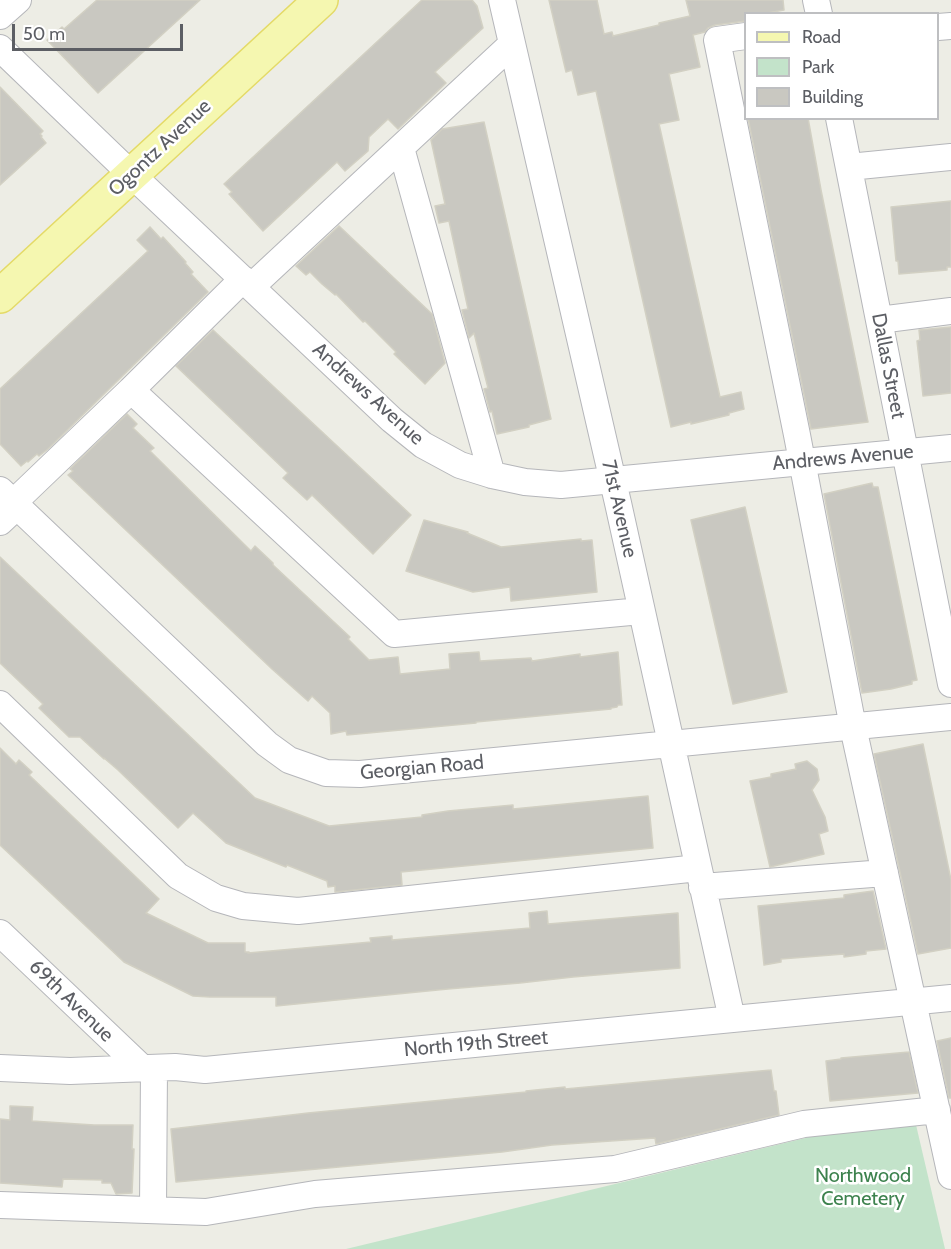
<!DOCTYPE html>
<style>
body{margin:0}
#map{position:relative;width:951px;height:1249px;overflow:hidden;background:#edede5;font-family:Cabin,sans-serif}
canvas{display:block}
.legend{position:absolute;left:744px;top:12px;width:195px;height:108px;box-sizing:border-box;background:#fff;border:2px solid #bebfc1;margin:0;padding:8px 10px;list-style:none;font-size:18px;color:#5c5e64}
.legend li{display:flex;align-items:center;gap:12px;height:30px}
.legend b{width:30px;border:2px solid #bebfc1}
.scale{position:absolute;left:12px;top:24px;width:171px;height:27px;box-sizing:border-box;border:3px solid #5c5e64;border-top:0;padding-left:8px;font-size:18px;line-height:21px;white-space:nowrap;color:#5c5e64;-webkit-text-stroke:4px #fff;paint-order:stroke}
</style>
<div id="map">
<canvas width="951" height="1249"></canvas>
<ul class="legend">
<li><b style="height:8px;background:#f5f7b0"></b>Road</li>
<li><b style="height:16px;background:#c3e3ca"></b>Park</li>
<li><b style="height:16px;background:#c9c8c1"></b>Building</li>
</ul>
<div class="scale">50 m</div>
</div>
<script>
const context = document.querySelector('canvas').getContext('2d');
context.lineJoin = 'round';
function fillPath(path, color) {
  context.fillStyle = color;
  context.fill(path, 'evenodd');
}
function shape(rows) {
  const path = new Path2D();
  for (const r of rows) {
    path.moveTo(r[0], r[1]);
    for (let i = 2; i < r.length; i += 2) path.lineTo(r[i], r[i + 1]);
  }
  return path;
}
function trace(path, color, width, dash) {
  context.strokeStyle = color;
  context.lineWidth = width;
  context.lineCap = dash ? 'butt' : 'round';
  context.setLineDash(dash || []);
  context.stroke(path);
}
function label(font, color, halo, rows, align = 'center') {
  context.font = font + ' Cabin,sans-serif';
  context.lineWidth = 5;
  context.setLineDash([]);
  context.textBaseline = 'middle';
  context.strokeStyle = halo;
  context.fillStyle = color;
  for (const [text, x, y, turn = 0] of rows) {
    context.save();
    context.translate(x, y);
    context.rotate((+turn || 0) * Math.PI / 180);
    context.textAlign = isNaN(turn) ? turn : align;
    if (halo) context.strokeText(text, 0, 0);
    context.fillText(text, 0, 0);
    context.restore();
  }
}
fillPath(shape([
 [913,1112,945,1249,346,1249]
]), '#c3e3ca');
const building = shape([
 [97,0,200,0,98,93,47,40,62,27,64,29,97,0],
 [422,0,472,0,477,6,483,28,435,72,446,83,398,129,388,119,369,137,368,151,345,171,337,162,263,231,229,194,232,192,224,184,422,0],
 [549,0,597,0,604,34,612,32,613,36,659,25,659,23,690,16,686,0,783,0,784,10,762,14,746,14,746,21,715,25,708,28,705,32,693,35,700,67,669,74,679,120,659,124,720,397,741,392,744,409,729,413,729,415,691,424,691,422,671,427,596,91,578,95,572,70,566,72,549,0],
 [0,87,43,131,40,134,42,136,41,137,46,143,0,185,0,87],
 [748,118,808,118,821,190,868,422,811,429,748,118],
 [484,122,551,419,529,425,529,427,497,434,492,411,490,412,484,389,488,388,474,333,469,338,462,310,468,309,449,221,439,223,435,206,445,204,431,140,442,129,484,122],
 [951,201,951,267,947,267,947,270,899,274,898,261,896,261,891,207,951,201],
 [339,226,432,314,445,363,425,384,394,354,396,352,365,321,363,322,336,294,335,295,322,284,310,272,306,275,296,266,339,226],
 [150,227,161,239,163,237,186,262,185,263,193,272,191,274,208,292,48,449,39,456,37,454,28,462,27,461,21,466,0,444,0,389,148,251,137,240,150,227],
 [951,327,951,393,923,396,917,341,920,340,919,330,951,327],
 [213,330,411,515,373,554,312,495,307,500,283,478,288,473,287,472,176,366,213,330],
 [127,414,137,424,133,428,154,448,150,451,251,551,255,546,273,563,273,565,350,637,348,639,369,660,398,657,400,674,450,669,449,654,479,652,480,661,531,658,532,661,580,654,580,657,618,652,622,705,618,705,617,707,611,708,611,709,476,722,476,723,347,735,346,731,331,734,330,713,312,696,308,701,272,669,68,475,73,471,70,469,127,414],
 [872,483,873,487,878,487,917,680,912,681,912,684,891,689,862,693,824,494,872,483],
 [745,507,787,692,733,704,691,520,745,507],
 [424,520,468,532,467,533,501,547,581,539,581,541,592,540,597,592,511,601,510,587,473,592,406,571,424,520],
 [0,557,255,798,329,826,422,817,422,815,448,811,513,805,513,809,648,796,653,848,401,872,402,885,335,892,335,886,328,887,327,881,287,865,286,867,226,843,193,813,178,828,118,770,104,758,104,759,80,737,69,737,39,708,43,704,0,663,0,557],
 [923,744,951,880,951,948,918,954,874,754,923,744],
 [0,748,16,764,19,760,32,772,29,775,159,899,146,913,208,943,245,943,245,952,249,952,248,953,371,942,370,938,392,936,392,940,530,928,529,913,547,911,548,924,678,913,680,968,573,977,520,983,448,989,276,1006,276,997,210,997,193,996,124,962,0,845,0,748],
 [807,761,817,769,819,780,812,790,825,817,828,831,819,834,824,854,770,867,750,781,771,777,771,774,796,769,795,764,807,761],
 [873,891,886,949,866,951,866,954,844,957,844,954,781,959,781,962,764,965,758,906,844,898,844,895,873,891],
 [951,1038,951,1098,949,1098,937,1041,951,1038],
 [909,1052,918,1093,830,1101,826,1061,841,1059,841,1058,909,1052],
 [771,1070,774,1091,776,1091,779,1115,656,1144,655,1138,552,1145,502,1152,176,1182,171,1129,308,1113,526,1092,526,1091,565,1087,565,1089,771,1070],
 [10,1106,33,1107,32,1121,94,1125,133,1125,132,1149,134,1149,132,1193,116,1194,111,1183,102,1183,102,1180,63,1179,62,1187,0,1183,0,1119,10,1120,10,1106]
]);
fillPath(building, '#c9c8c1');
trace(building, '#d2d0c3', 1.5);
const minor = shape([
 [502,0,618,503,732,1019],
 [816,0,819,14],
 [0,16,18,0],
 [938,27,951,26],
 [746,36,717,40,797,435,853,727,951,1176],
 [0,48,131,174,392,420,423,445,460,465,492,475,525,482,561,485,951,448],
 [839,118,951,684],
 [401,148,492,475],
 [849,167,951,157],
 [243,279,131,390,394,634,641,611],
 [251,287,512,44],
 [879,320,951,311],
 [0,490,267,744,289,760,326,773,360,774,951,717],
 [13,503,131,390],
 [0,522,17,506],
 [0,704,178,876,216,898,243,906,298,911,698,868],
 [702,887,885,873],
 [0,933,142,1068],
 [0,1068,70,1071,175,1067,205,1070,951,998],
 [0,1205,206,1212,315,1194,615,1169,804,1124,937,1110],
 [153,1210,154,1068]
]);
const major = shape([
 [0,296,321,0]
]);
trace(minor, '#b5b6ba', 28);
trace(major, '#e4da67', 36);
trace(minor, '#fff', 26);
trace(major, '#f5f7b0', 33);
label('20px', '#5c5e64', '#fff', [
 ["Ogontz Avenue",160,148,-43],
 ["Dallas Street",888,366,79],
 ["Andrews Avenue",368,394,42],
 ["Andrews Avenue",843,458,-5],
 ["71st Avenue",619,509,77],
 ["Georgian Road",422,768,-5],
 ["69th Avenue",71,1001,44],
 ["North 19th Street",476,1044,-5]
]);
label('20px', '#3d824e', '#fff', [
 ["Northwood",863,1176],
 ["Cemetery",863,1199]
]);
</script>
